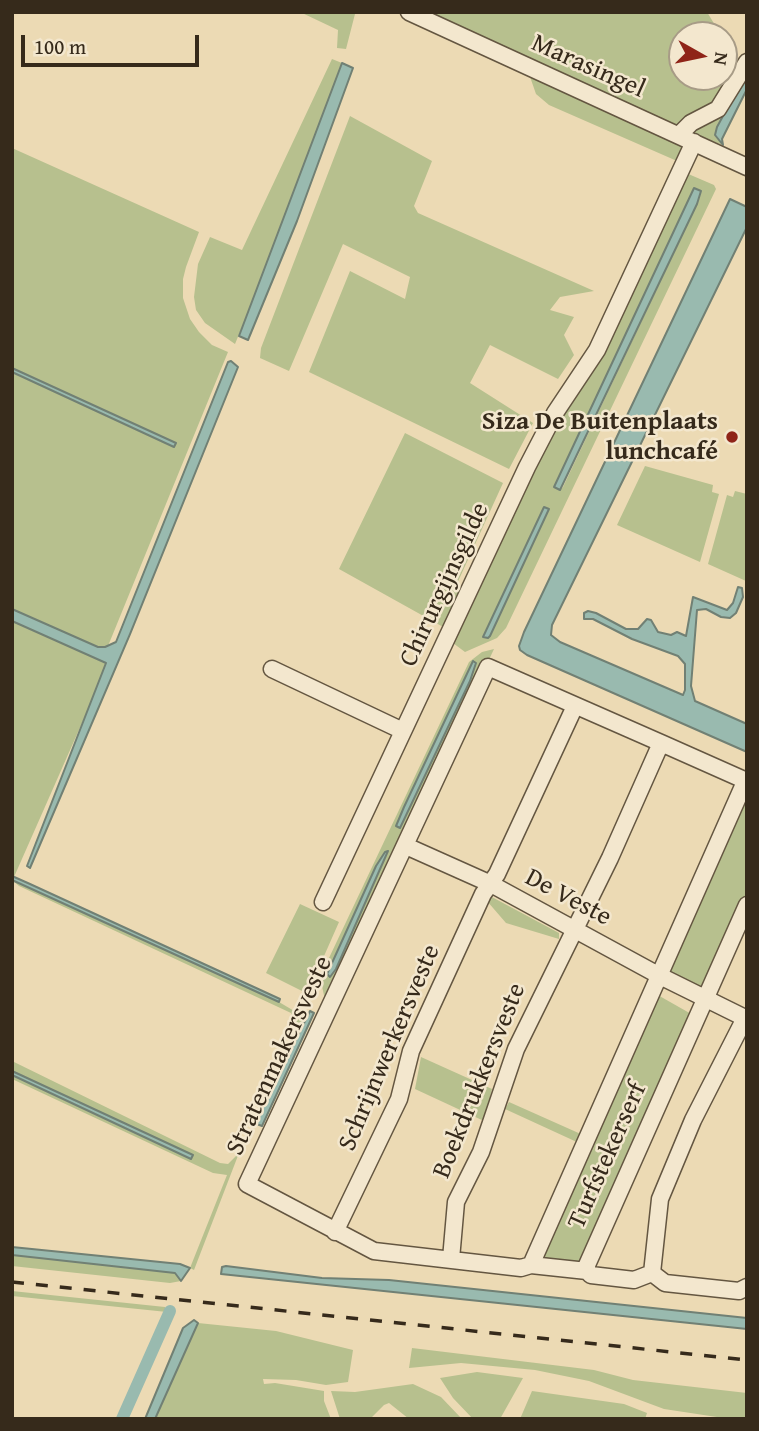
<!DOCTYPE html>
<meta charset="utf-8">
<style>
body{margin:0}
#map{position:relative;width:759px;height:1431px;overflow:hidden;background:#ecdab4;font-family:"Gentium Book Plus",serif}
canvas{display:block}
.frame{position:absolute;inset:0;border:14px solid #362a1b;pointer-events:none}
.north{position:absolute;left:668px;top:21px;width:70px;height:70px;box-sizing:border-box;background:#f3e7ce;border:2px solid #a79b86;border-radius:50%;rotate:99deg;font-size:19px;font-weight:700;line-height:28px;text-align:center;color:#362a1b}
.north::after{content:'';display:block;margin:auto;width:24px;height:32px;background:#8f2418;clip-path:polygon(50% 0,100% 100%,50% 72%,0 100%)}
.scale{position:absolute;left:21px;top:35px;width:178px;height:32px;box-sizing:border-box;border:4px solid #362a1b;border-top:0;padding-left:9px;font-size:21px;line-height:24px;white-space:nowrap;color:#362a1b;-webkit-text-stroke:5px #f3e7ce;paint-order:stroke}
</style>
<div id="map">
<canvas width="759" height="1431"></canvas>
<div class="frame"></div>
<div class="north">N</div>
<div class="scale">100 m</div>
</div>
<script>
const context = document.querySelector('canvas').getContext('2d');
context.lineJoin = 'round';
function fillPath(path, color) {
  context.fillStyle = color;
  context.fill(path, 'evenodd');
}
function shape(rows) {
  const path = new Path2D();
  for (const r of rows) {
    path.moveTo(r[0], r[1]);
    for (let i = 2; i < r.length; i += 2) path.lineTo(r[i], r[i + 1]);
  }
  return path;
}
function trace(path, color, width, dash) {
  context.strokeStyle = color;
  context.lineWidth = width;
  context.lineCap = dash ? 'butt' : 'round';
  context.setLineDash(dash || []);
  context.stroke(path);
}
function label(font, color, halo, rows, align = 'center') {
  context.font = font + ' "Gentium Book Plus",serif';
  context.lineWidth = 5;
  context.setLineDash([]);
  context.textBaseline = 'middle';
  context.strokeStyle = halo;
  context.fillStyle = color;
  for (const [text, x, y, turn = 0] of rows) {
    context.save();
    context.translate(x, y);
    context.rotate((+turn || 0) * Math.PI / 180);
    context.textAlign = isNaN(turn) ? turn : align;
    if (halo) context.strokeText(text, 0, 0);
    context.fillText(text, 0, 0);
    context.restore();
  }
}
fillPath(shape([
 [300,12,351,12,355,14,346,49,337,48,338,30],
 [427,12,707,12,721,35,682,35,682,77,724,77,724,39,737,63,743,69,715,135,723,145,701,137,688,129,676,127],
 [332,59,342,63,263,276,235,344,205,323,196,310,194,297,198,264,210,237,242,250],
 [528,71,670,140,685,148,677,161,549,105,536,94],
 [350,116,432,161,414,206,418,213,594,291,560,297,550,310,574,317,564,335,574,355,558,379,490,345,470,383,533,423,509,469,309,372,350,271,405,299,410,277,343,244,289,371,260,358,261,348],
 [12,148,199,232,186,267,183,279,183,298,190,319,199,332,212,345,228,352,108,646,105,647,98,647,12,609],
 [686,173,714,185,716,189,506,628,497,638,465,652,453,643,453,639,551,429],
 [697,204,563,487,560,490,555,487],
 [544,507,548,509,490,635,483,637],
 [405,433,503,483,455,588,462,594,445,628,339,569],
 [645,466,713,485,712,492,719,494,700,562,617,525],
 [735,491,747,494,746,581,708,564,727,495,733,497],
 [12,621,108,664,14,877,12,876],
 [494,649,330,998,325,1000,320,977,469,662,482,652],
 [474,661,470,681,400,828,397,826,404,807],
 [388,852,336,969,330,976,327,973,376,866],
 [747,786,747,892,703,989,667,973],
 [12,880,279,1002,306,1018,291,1046,294,1030,291,1013,19,886],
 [490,896,559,933,559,939,506,923,487,901],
 [300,904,339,922,317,972,312,996,266,973],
 [656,994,693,1015,580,1267,538,1261],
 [421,1057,492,1089,484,1121,415,1089],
 [12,1061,220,1163,228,1164,239,1153,194,1270,190,1268,227,1175,213,1173,12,1079,12,1075,191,1159,193,1156,12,1071],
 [509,1102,583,1135,579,1143,505,1109],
 [12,1255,175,1273,181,1281,170,1283,12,1266],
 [12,1291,165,1307,167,1312,12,1296],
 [198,1323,276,1331,353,1350,348,1382,326,1385,296,1380,263,1379,264,1384,275,1383,324,1391,324,1401,331,1419,155,1419],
 [412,1348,594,1370,633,1380,747,1393,747,1419,730,1419,664,1409,589,1381,535,1370,461,1363,409,1368],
 [477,1372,523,1378,500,1419,473,1419,453,1398,440,1378],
 [413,1384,441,1397,462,1419,409,1419,389,1403,384,1405,370,1419,340,1419,331,1391,355,1392],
 [532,1391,624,1404,647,1413,645,1419,520,1419]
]), '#b7c08e');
const water = shape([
 [342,63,353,68,297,221,248,340,239,336,342,63],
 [747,72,747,89,722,139,723,145,715,135,717,127,747,72],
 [694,188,701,191,697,204,560,490,554,487,694,188],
 [730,199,747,207,747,227,552,625,551,635,560,642,683,695,685,690,685,664,678,656,632,639,593,619,584,619,584,613,588,611,596,613,626,629,638,629,647,619,651,620,658,632,671,635,677,632,686,636,693,597,727,610,733,603,738,587,742,588,743,597,736,613,730,618,721,617,706,609,697,610,691,686,695,701,747,724,747,752,527,655,520,650,519,646,524,632,730,199],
 [231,361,238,367,130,634,30,868,27,866,106,663,12,621,12,609,98,647,105,647,116,642,228,362,231,361],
 [12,368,176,443,174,447,12,372,12,368],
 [544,507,549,509,490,636,488,638,483,637,544,507],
 [473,661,476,663,470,681,400,828,396,826,404,807,473,661],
 [388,851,336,969,330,977,327,974,376,866,385,852,388,851],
 [12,876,30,884,280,999,279,1002,12,880,12,876],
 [310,1011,314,1013,262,1126,254,1123,310,1011],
 [12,1071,193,1155,191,1159,12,1075,12,1071],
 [12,1247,180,1264,190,1268,181,1281,175,1273,12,1255,12,1247],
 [226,1266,322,1278,389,1280,747,1318,747,1329,221,1274,222,1267,226,1266],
 [194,1320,198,1323,155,1419,145,1419,183,1328,194,1320]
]);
fillPath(water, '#99baaf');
trace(water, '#718074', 2);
trace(shape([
 [122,1419,170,1311]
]), '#99baaf', 12);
const minor = shape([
 [409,12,747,167],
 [679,135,691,123,718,109,747,62],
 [272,669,403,731],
 [406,846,491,884,660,976,747,1019],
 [323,902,527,467,555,413,597,350,694,142],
 [745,1018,693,1120,660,1199,652,1273,665,1283,739,1291,747,1287],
 [335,1232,399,1099,411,1051,483,894,497,874,575,706],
 [451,1259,456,1202,481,1152,516,1049,610,858,661,743,488,667,247,1184,374,1251,521,1268,531,1265,744,784,742,779,661,743],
 [531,1265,587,1271],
 [652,1273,634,1280,591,1275,587,1271,587,1265,747,905]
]);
trace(minor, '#645641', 19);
trace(minor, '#f3e7ce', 16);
trace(shape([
 [12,1282,747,1360]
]), '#362a1b', 3.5, [12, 12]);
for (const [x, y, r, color] of [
 [732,437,7,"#8f2418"]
]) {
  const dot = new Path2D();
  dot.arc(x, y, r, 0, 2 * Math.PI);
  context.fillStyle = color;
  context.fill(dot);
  trace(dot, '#f3e7ce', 2.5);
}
label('26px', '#362a1b', '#f3e7ce', [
 ["Marasingel",588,67,24],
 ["Chirurgijnsgilde",445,585,-65],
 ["De Veste",568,898,28],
 ["Schrijnwerkersveste",390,1048,-67],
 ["Stratenmakersveste",280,1056,-65],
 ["Boekdrukkersveste",480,1081,-68],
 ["Turfstekerserf",608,1156,-66]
]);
label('bold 26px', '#362a1b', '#f3e7ce', [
 ["Siza De Buitenplaats",718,422],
 ["lunchcafé",718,452]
], 'right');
</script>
